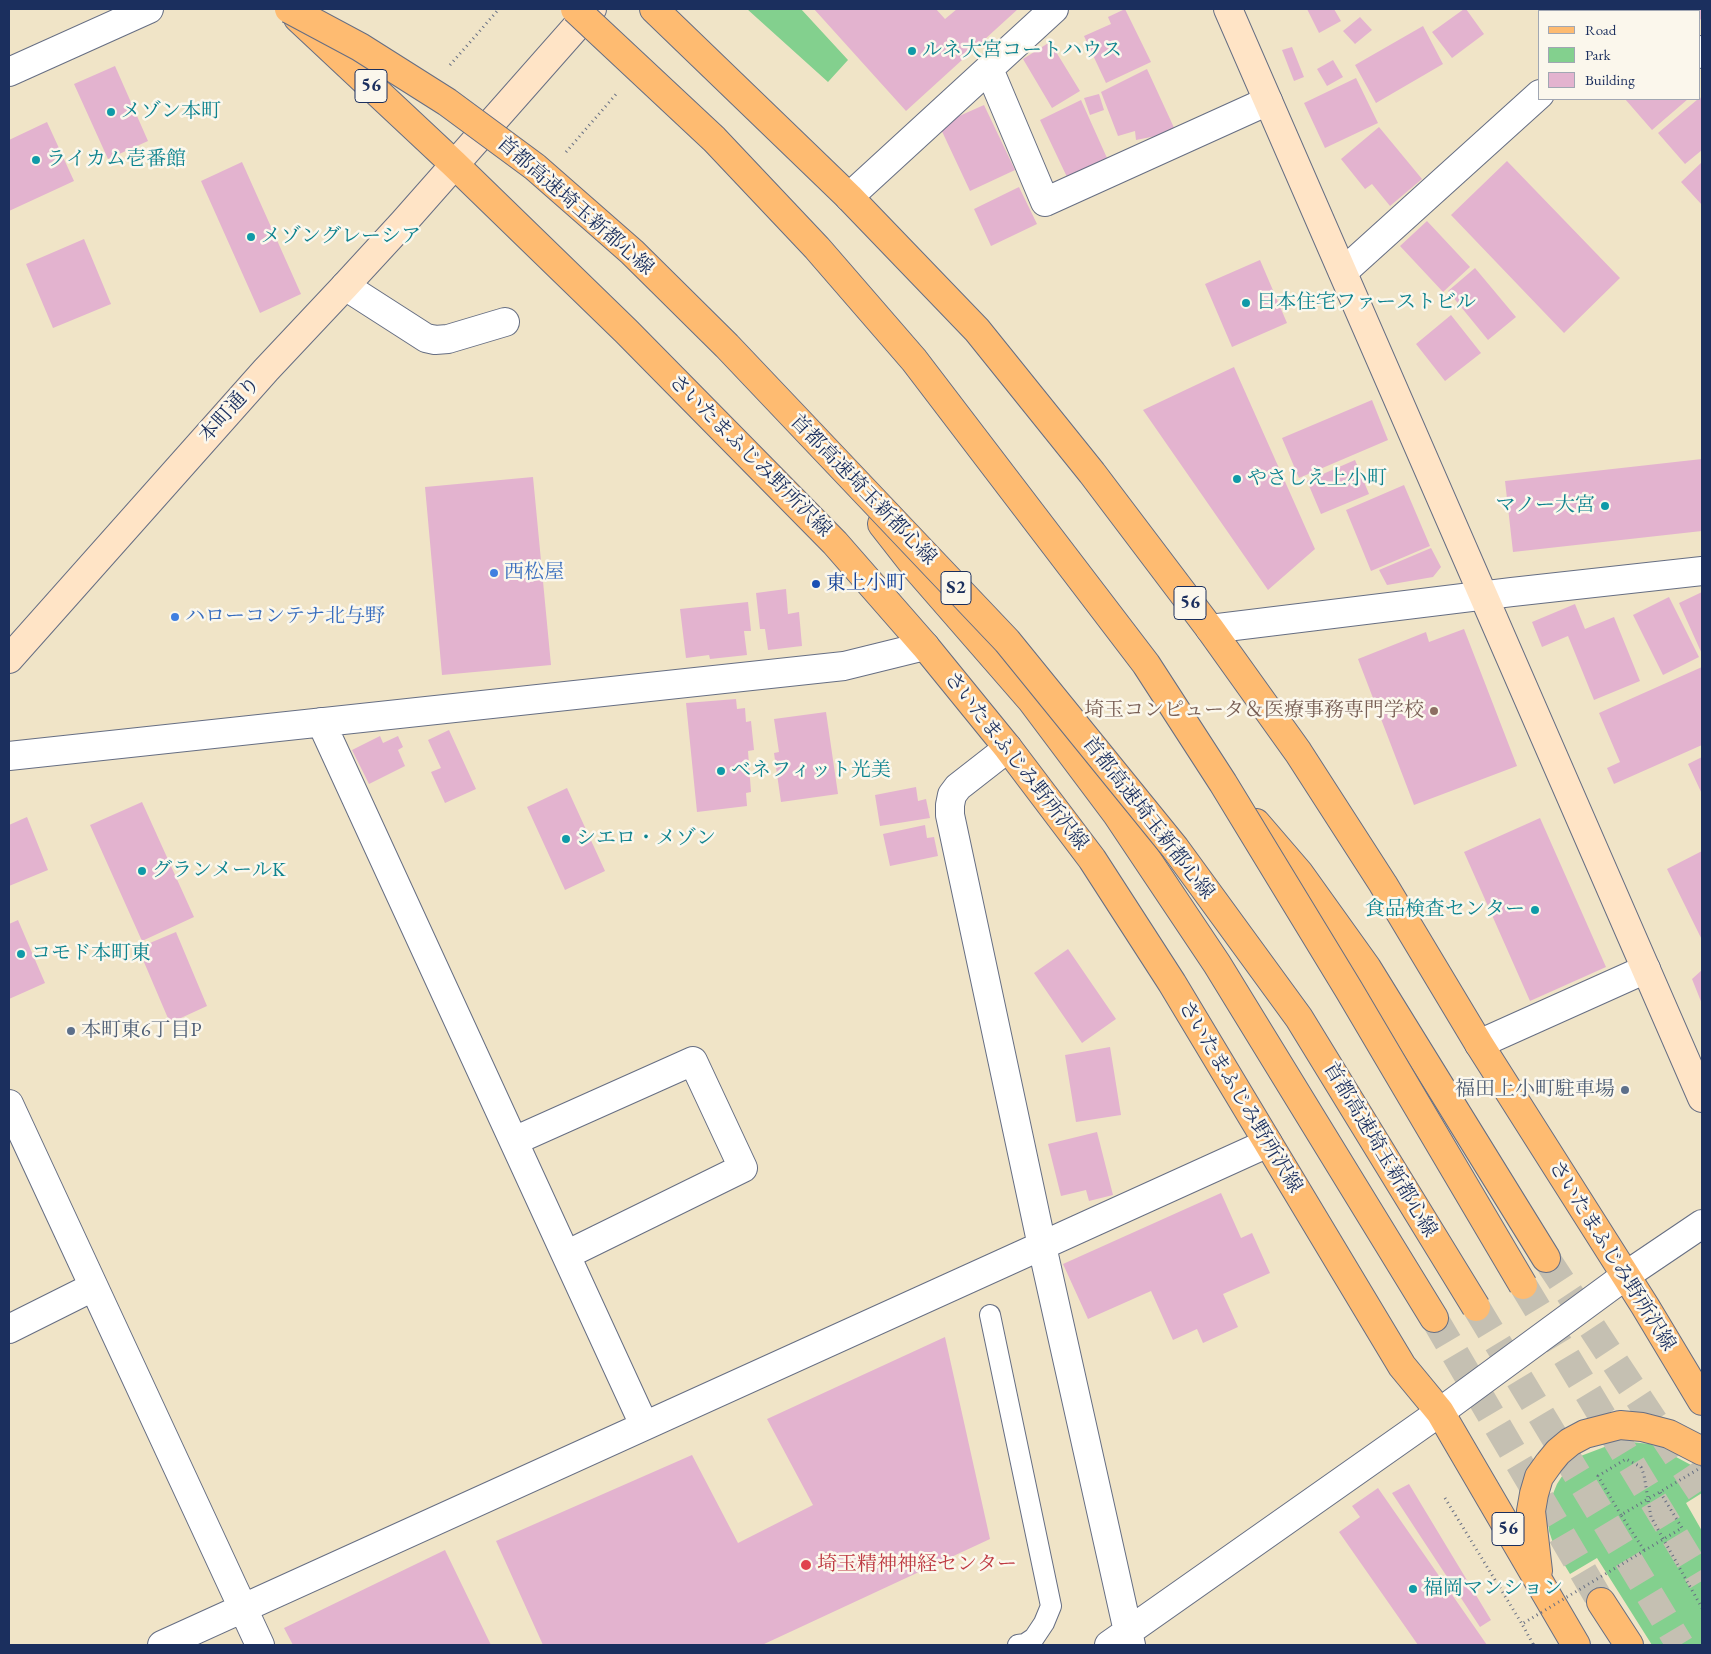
<!DOCTYPE html>
<meta charset="utf-8">
<style>
body{margin:0}
#map{position:relative;width:1711px;height:1654px;overflow:hidden;background:#f0e4c7;font-family:"EB Garamond",serif}
canvas{display:block}
.frame{position:absolute;inset:0;border:10px solid #1b2f5e;pointer-events:none}
.legend{position:absolute;left:1538px;top:10px;width:162px;height:90px;box-sizing:border-box;background:#fbf7ec;border:1px solid #a1a7b3;margin:0;padding:6px 9px;list-style:none;font-size:15px;color:#1b2f5e}
.legend li{display:flex;align-items:center;gap:10px;height:25px}
.legend b{width:25px;border:1px solid #a1a7b3}
</style>
<div id="map">
<canvas width="1711" height="1654"></canvas>
<div class="frame"></div>
<ul class="legend">
<li><b style="height:6px;background:#febb71"></b>Road</li>
<li><b style="height:14px;background:#83d08e"></b>Park</li>
<li><b style="height:14px;background:#e3b3cf"></b>Building</li>
</ul>
</div>
<script>
const context = document.querySelector('canvas').getContext('2d');
context.lineJoin = 'round';
function fillPath(path, color) {
  context.fillStyle = color;
  context.fill(path, 'evenodd');
}
function shape(rows) {
  const path = new Path2D();
  for (const r of rows) {
    path.moveTo(r[0], r[1]);
    for (let i = 2; i < r.length; i += 2) path.lineTo(r[i], r[i + 1]);
  }
  return path;
}
function trace(path, color, width, dash) {
  context.strokeStyle = color;
  context.lineWidth = width;
  context.lineCap = dash ? 'butt' : 'round';
  context.setLineDash(dash || []);
  context.stroke(path);
}
function label(font, color, halo, rows, align = 'center') {
  context.font = font + ' "EB Garamond","Noto Serif JP",serif';
  context.lineWidth = 5;
  context.setLineDash([]);
  context.textBaseline = 'middle';
  context.strokeStyle = halo;
  context.fillStyle = color;
  for (const [text, x, y, turn = 0] of rows) {
    context.save();
    context.translate(x, y);
    context.rotate((+turn || 0) * Math.PI / 180);
    context.textAlign = isNaN(turn) ? turn : align;
    if (halo) context.strokeText(text, 0, 0);
    context.fillText(text, 0, 0);
    context.restore();
  }
}
fillPath(shape([
 [747,9,801,9,848,60,828,82],
 [1631,1442,1650,1444,1663,1450,1691,1465,1702,1476,1702,1493,1686,1503,1702,1531,1702,1645,1652,1645,1597,1558,1570,1574,1555,1549,1549,1531,1548,1516,1550,1501,1557,1484,1566,1470,1578,1457,1615,1443]
]), '#83d08e');
fillPath(shape([
 [814,9,936,9,945,19,957,9,1018,9,906,111],
 [1125,9,1151,62,1106,83,1084,36,1111,24,1108,17],
 [1307,9,1334,9,1341,21,1319,33],
 [1464,9,1466,9,1484,34,1452,58,1432,32],
 [1561,9,1612,9,1609,11,1563,11],
 [1694,9,1702,9,1702,21,1700,19,1700,11,1691,11],
 [1360,17,1372,30,1355,44,1343,31],
 [1423,26,1443,64,1376,103,1355,65],
 [1050,42,1080,91,1052,108,1023,59],
 [1292,47,1304,77,1294,81,1282,50],
 [1333,60,1343,77,1327,86,1317,69],
 [115,66,148,141,108,159,74,84],
 [1147,69,1176,132,1136,140,1135,131,1118,136,1101,92],
 [1356,78,1378,123,1325,148,1304,103],
 [1099,94,1104,110,1090,115,1084,98],
 [1702,95,1702,150,1685,164,1658,133,1698,99,1700,99],
 [1625,99,1688,99,1652,130],
 [1081,100,1107,158,1067,177,1040,120],
 [984,105,1015,170,970,191,939,125],
 [47,122,74,181,9,211,9,140],
 [1379,127,1422,179,1390,206,1372,184,1365,189,1341,159],
 [1507,161,1620,278,1564,333,1451,215],
 [242,162,301,294,260,313,201,181],
 [1702,162,1702,205,1681,182],
 [1019,187,1037,224,991,246,974,209],
 [1427,221,1470,267,1443,292,1400,246],
 [84,239,111,304,53,328,26,264],
 [1260,260,1287,323,1232,347,1205,284],
 [1475,268,1516,317,1488,340,1448,291],
 [1451,315,1481,353,1445,381,1416,344],
 [1234,367,1315,549,1268,590,1143,410],
 [1372,400,1388,440,1299,478,1282,438],
 [1702,459,1702,531,1513,552,1505,481],
 [1355,460,1369,494,1321,514,1307,481],
 [533,477,551,665,442,675,425,487],
 [1404,485,1430,546,1371,571,1346,510],
 [1431,548,1441,567,1433,577,1387,585,1379,570],
 [786,589,788,614,799,612,802,646,768,650,765,629,760,629,756,593],
 [1702,592,1702,654,1679,603],
 [1669,597,1699,657,1663,675,1633,615],
 [748,602,751,631,744,631,747,655,710,659,709,655,686,658,680,609],
 [1575,604,1585,629,1614,617,1640,681,1594,700,1568,636,1542,647,1532,622],
 [1464,629,1517,766,1414,805,1358,659,1426,632,1429,642],
 [1702,667,1702,745,1614,784,1607,768,1620,762,1599,713],
 [736,699,737,709,745,708,746,722,751,721,754,750,748,751,751,792,746,793,747,806,697,812,686,703],
 [826,712,838,794,781,802,774,753,779,752,774,719],
 [449,730,476,789,445,803,431,772,441,768,428,740],
 [380,736,383,743,398,736,403,747,398,750,405,766,369,784,352,750],
 [1702,757,1702,794,1688,764],
 [916,787,918,801,926,799,930,818,880,826,875,795],
 [567,788,605,871,565,890,527,807],
 [142,802,194,917,142,941,90,825],
 [27,817,48,870,9,886,9,825],
 [1540,818,1606,967,1530,1001,1464,852],
 [925,825,927,838,934,837,938,856,890,866,883,834],
 [1702,851,1702,940,1667,869],
 [18,920,45,983,9,999,9,924],
 [176,932,207,1006,170,1023,138,948],
 [1068,949,1116,1019,1082,1043,1034,973],
 [1702,970,1702,1004,1692,979],
 [1110,1047,1121,1115,1076,1122,1065,1055],
 [1097,1132,1113,1195,1089,1201,1086,1190,1061,1196,1048,1144],
 [1221,1193,1241,1238,1252,1233,1270,1273,1223,1294,1238,1327,1203,1343,1197,1329,1173,1340,1151,1291,1088,1319,1063,1264],
 [945,1337,990,1539,762,1645,543,1645,496,1541,692,1455,738,1543,813,1505,767,1419],
 [1409,1484,1491,1620,1480,1627,1392,1493],
 [1378,1488,1487,1645,1418,1645,1339,1532,1360,1517,1352,1506],
 [445,1550,491,1645,293,1645,284,1628]
]), '#e3b3cf');
trace(shape([
 [1546,1258,1702,1494],
 [1523,1285,1702,1581],
 [1476,1307,1680,1645],
 [1434,1318,1601,1602]
]), '#c5c0b2', 28, [28, 14]);
const lane = shape([
 [990,1315,1051,1606,1044,1623,1034,1638,1025,1644,1018,1645]
]);
const street = shape([
 [1672,9,1673,11],
 [1631,11,1633,9],
 [1700,50,1702,54],
 [989,69,1045,202,1268,101],
 [9,72,149,9],
 [849,197,1054,9],
 [1343,272,1540,94],
 [345,286,426,338,435,340,448,339,505,322],
 [1210,629,1512,592,1702,571],
 [321,722,644,1425],
 [1008,748,958,787,952,795,950,805,950,815,1042,1246,1131,1645],
 [9,756,844,666,925,646],
 [1479,1044,1646,969],
 [9,1104,260,1645],
 [514,1141,693,1061,743,1168,566,1255],
 [9,1329,93,1287],
 [162,1645,1268,1143],
 [1109,1645,1440,1412,1625,1276,1702,1224]
]);
const secondary = shape([
 [1228,9,1702,1098],
 [9,659,266,370,345,286,403,223,592,9]
]);
const primary = shape([
 [654,9,849,197,977,330,1092,473,1210,629,1298,752,1383,884,1479,1044,1645,1306,1702,1401],
 [298,18,454,164,626,331,835,543,925,646,1008,748,1092,859,1172,983,1402,1366,1440,1412,1576,1645],
 [1538,1571,1531,1511,1534,1494,1539,1477,1549,1463,1558,1452,1570,1442,1585,1434,1620,1425,1642,1427,1669,1434,1702,1451]
]);
const highway = shape([
 [882,524,918,570,1032,701,1116,813,1217,964,1434,1318],
 [1256,823,1299,873,1367,968,1546,1258],
 [1601,1602,1629,1645]
]);
trace(lane, '#666e83', 22);
trace(street, '#666e83', 30);
trace(secondary, '#666e83', 30);
trace(primary, '#666e83', 30);
trace(highway, '#666e83', 30);
trace(shape([
 [450,65,499,9],
 [566,152,618,92],
 [1445,1498,1522,1624],
 [1621,1515,1598,1476,1626,1459,1641,1467,1644,1475,1651,1517,1702,1608],
 [1533,1644,1534,1645]
]), '#666e83', 3, [1, 4]);
trace(lane, '#fff', 20);
trace(street, '#fff', 28);
trace(secondary, '#ffe4c6', 28);
trace(primary, '#febb71', 28);
trace(highway, '#febb71', 28);
const highwayBridge = shape([
 [289,9,360,47,447,102,535,167,632,252,727,346,1007,641,1175,848,1299,1018,1476,1307],
 [575,9,714,139,817,248,914,360,1146,664,1223,783,1349,990,1523,1285]
]);
trace(highwayBridge, '#666e83', 30, []);
trace(shape([
 [1644,1550,1621,1515,1702,1467],
 [1533,1644,1522,1624,1682,1528,1660,1492]
]), '#666e83', 3, [1, 4]);
trace(highwayBridge, '#febb71', 28);
for (const [x, y, r, color] of [
 [912,51,5,"#0f9aa8"],
 [111,112,5,"#0f9aa8"],
 [36,160,5,"#0f9aa8"],
 [251,237,5,"#0f9aa8"],
 [1246,303,5,"#0f9aa8"],
 [1237,479,5,"#0f9aa8"],
 [1605,506,5,"#0f9aa8"],
 [494,573,5,"#3f7fe0"],
 [816,584,5,"#1a4fb4"],
 [175,617,5,"#3f7fe0"],
 [1434,711,5,"#8d6e63"],
 [721,771,5,"#0f9aa8"],
 [566,839,5,"#0f9aa8"],
 [142,871,5,"#0f9aa8"],
 [1535,910,5,"#0f9aa8"],
 [21,954,5,"#0f9aa8"],
 [71,1031,5,"#5c6f8a"],
 [1625,1090,5,"#5c6f8a"],
 [806,1565,6,"#e0444e"],
 [1413,1589,5,"#0f9aa8"]
]) {
  const dot = new Path2D();
  dot.arc(x, y, r, 0, 2 * Math.PI);
  context.fillStyle = color;
  context.fill(dot);
  trace(dot, '#fbf7ec', 2);
}
for (const [x, y, w] of [
 [371,86,32],
 [956,588,30],
 [1190,603,32],
 [1508,1529,32]
]) {
  const box = new Path2D();
  box.roundRect(x - w / 2, y - 16.5, w, 33, 4);
  context.fillStyle = '#fbf7ec';
  context.fill(box);
  trace(box, '#1b2f5e', 1);
}
label('bold 19px', '#1b2f5e', null, [
 ["56",371,86],
 ["S2",956,588],
 ["56",1190,603],
 ["56",1508,1529]
]);
label('20px', '#0d838f', '#fbf7ec', [
 ["ルネ大宮コートハウス",922,51],
 ["メゾン本町",121,112],
 ["ライカム壱番館",46,160],
 ["メゾングレーシア",261,237],
 ["日本住宅ファーストビル",1256,303],
 ["やさしえ上小町",1247,479],
 ["マノー大宮",1595,506,"right"],
 ["ベネフィット光美",731,771],
 ["シエロ・メゾン",576,839],
 ["グランメールK",152,871],
 ["食品検査センター",1525,910,"right"],
 ["コモド本町東",31,954],
 ["福岡マンション",1423,1589]
], 'left');
label('20px', '#1b2f5e', '#fbf7ec', [
 ["首都高速埼玉新都心線",575,206,41],
 ["本町通り",230,410,-48],
 ["さいたまふじみ野所沢線",750,456,45],
 ["首都高速埼玉新都心線",863,490,46],
 ["さいたまふじみ野所沢線",1016,761,52],
 ["首都高速埼玉新都心線",1148,818,52],
 ["さいたまふじみ野所沢線",1240,1097,59],
 ["首都高速埼玉新都心線",1380,1150,59],
 ["さいたまふじみ野所沢線",1612,1256,58]
]);
label('20px', '#366cbe', '#fbf7ec', [
 ["西松屋",504,573],
 ["ハローコンテナ北与野",185,617]
], 'left');
label('20px', '#164399', '#fbf7ec', [
 ["東上小町",826,584]
], 'left');
label('20px', '#785e54', '#fbf7ec', [
 ["埼玉コンピュータ＆医療事務専門学校",1424,711]
], 'right');
label('20px', '#4e5e75', '#fbf7ec', [
 ["本町東6丁目P",81,1031],
 ["福田上小町駐車場",1615,1090,"right"]
], 'left');
label('20px', '#be3a42', '#fbf7ec', [
 ["埼玉精神神経センター",817,1565]
], 'left');
</script>
